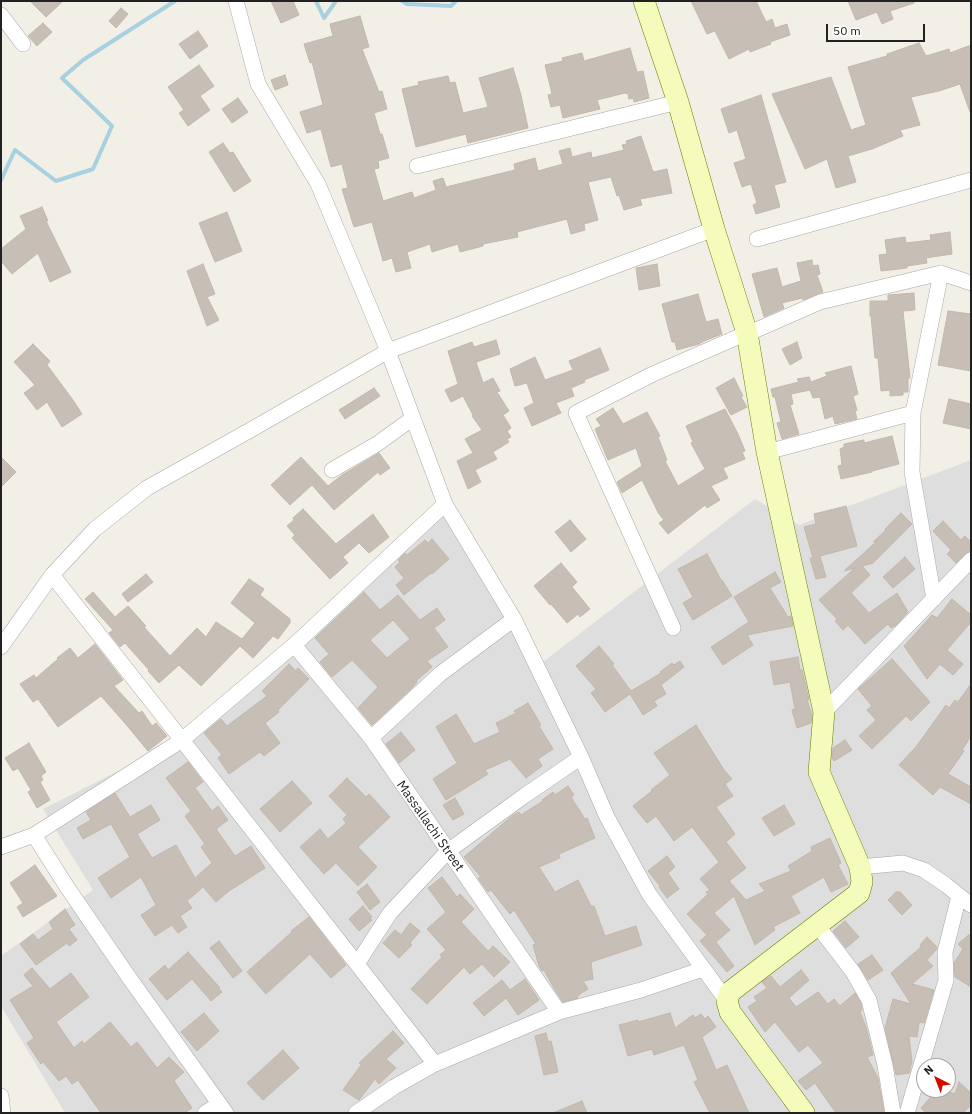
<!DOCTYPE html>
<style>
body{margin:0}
#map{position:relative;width:972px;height:1114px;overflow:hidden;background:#f2efe7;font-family:"IBM Plex Sans",sans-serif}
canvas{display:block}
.frame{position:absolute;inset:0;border:2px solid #212121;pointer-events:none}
.north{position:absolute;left:916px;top:1058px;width:40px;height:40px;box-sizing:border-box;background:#fff;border:1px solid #a6a6a6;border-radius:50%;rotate:318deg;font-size:11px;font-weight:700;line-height:16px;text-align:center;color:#212121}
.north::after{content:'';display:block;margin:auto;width:14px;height:18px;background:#d20d00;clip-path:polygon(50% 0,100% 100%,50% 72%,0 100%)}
.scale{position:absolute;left:826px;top:24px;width:99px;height:18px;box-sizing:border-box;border:2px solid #212121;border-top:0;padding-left:5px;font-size:12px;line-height:14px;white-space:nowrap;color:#212121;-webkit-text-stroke:3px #fff;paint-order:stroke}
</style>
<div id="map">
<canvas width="972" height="1114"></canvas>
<div class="frame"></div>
<div class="north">N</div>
<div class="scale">50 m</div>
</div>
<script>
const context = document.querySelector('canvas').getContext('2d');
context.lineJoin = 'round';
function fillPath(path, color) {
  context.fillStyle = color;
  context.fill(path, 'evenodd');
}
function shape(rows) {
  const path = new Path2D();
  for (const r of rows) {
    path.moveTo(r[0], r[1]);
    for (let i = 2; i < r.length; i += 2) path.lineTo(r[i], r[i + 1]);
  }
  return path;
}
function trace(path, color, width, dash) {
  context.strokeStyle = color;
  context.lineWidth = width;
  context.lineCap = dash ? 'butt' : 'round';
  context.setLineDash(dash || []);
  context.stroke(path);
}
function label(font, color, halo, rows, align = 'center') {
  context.font = font + ' "IBM Plex Sans",sans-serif';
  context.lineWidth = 3;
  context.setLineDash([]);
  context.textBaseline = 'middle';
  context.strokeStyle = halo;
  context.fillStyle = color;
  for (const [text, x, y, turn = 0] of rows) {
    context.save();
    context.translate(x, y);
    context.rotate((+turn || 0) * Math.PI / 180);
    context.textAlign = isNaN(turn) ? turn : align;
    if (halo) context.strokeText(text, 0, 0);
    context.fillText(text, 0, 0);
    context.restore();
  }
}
fillPath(shape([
 [971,460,971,1113,65,1113,1,1006,1,956,93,890,43,809,146,757,294,645,446,492,539,665,755,499,799,525],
 [924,1066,948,1066,948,1090,924,1090]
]), '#dfdede');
trace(shape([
 [316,1,324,18,336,1],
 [402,1,407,4,451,6,456,1],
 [1,180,15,150,56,181,93,169,112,126,62,78,83,60,175,1]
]), '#a7d0e0', 4);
const building = shape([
 [30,1,63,1,46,17,30,1],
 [271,1,293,1,299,15,281,23,271,1],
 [691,1,756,1,766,22,772,19,775,28,787,24,790,35,770,42,771,44,750,52,749,49,729,59,715,31,707,34,691,1],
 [848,1,914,1,914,3,890,11,893,19,882,24,877,12,856,20,848,1],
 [121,8,128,14,116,28,109,21,121,8],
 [360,16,369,47,362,49,379,92,382,91,387,109,374,113,380,134,382,134,389,158,378,161,379,168,374,169,383,201,412,192,414,198,436,190,433,181,443,178,446,187,515,170,514,164,535,158,538,171,563,164,559,151,570,148,572,157,591,152,592,158,624,150,622,145,627,144,626,141,641,136,653,172,667,169,672,193,640,199,642,205,624,210,619,195,617,196,611,177,588,182,598,220,584,224,585,230,571,234,567,219,517,232,518,237,483,244,483,246,460,252,458,244,432,252,430,244,407,252,411,268,396,272,392,258,383,261,372,222,354,227,342,189,348,188,342,164,331,167,321,129,307,133,300,112,323,105,312,62,310,63,304,44,333,36,330,24,360,16],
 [43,23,52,32,37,46,28,36,43,23],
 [198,31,208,46,190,59,179,44,198,31],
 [919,43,926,56,949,49,950,53,971,45,971,111,970,112,960,84,939,91,911,97,920,125,900,130,903,136,872,149,848,156,856,182,836,188,827,159,805,169,772,94,831,77,851,130,866,125,848,67,887,56,887,54,919,43],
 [630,48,637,72,643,71,649,98,634,102,633,98,629,99,628,94,625,93,597,100,600,109,563,118,560,105,551,107,548,95,552,94,545,65,563,61,562,58,582,53,584,61,630,48],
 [199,65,214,86,200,96,210,110,188,126,179,113,184,110,168,87,199,65],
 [513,68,521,95,528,128,468,143,466,134,416,147,402,89,419,85,418,82,448,76,450,83,455,82,463,113,488,107,479,78,513,68],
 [285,75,288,85,275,90,271,80,285,75],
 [761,95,786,182,774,185,780,207,756,214,753,205,757,203,751,184,742,187,734,163,746,159,737,130,729,133,721,109,761,95],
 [238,98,248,112,232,123,222,109,238,98],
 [223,143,230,153,233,152,251,181,234,192,209,152,223,143],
 [42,207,48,221,46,221,71,272,50,282,38,253,12,274,1,261,1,249,26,229,20,216,42,207],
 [227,212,242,251,215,262,199,223,227,212],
 [950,232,952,254,926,258,927,263,907,266,907,268,881,271,879,255,887,254,885,240,905,237,906,243,931,240,930,235,950,232],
 [812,260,813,266,818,265,820,274,817,275,823,292,803,300,802,298,782,303,784,308,764,317,752,274,777,268,782,287,801,281,797,263,812,260],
 [203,264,215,294,207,297,219,320,207,326,187,271,203,264],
 [657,264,660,286,639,290,636,268,657,264],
 [914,293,915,310,903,311,910,378,908,378,908,392,903,392,903,395,890,396,890,390,881,391,878,358,875,358,871,316,870,316,870,301,888,301,888,295,914,293],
 [698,294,706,322,718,319,722,334,704,341,699,344,677,350,675,342,672,342,662,304,698,294],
 [948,311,971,314,971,371,938,365,948,311],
 [496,340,500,354,476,362,483,383,493,378,500,391,497,392,509,411,503,415,511,428,507,431,511,437,507,439,509,442,493,452,497,459,475,470,481,482,468,489,457,461,473,453,465,439,482,430,472,416,473,415,463,396,451,402,445,390,458,384,448,351,472,342,474,347,496,340],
 [797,342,802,358,790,365,782,349,797,342],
 [33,344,50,361,47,365,73,400,82,414,62,427,47,402,37,410,24,393,35,385,14,362,33,344],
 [600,348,609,370,584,380,585,382,571,388,574,396,556,403,561,413,532,426,524,408,534,403,527,383,515,386,510,369,535,357,545,380,573,370,569,361,600,348],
 [851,366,858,394,853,396,857,410,855,411,857,419,835,424,833,416,825,419,820,397,813,398,810,390,791,394,793,404,790,405,799,434,782,439,777,423,781,422,775,397,773,397,771,389,799,382,797,379,809,377,811,382,827,376,825,373,851,366],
 [734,378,743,396,741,397,747,407,731,415,716,388,734,378],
 [374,388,380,396,345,419,339,410,374,388],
 [949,399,971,404,971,429,943,423,949,399],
 [613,408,623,424,647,412,660,436,658,437,667,460,665,461,678,486,705,469,691,443,693,442,686,426,725,409,738,434,745,451,742,452,745,459,723,468,728,478,711,486,720,500,707,508,705,505,668,534,659,523,664,520,659,514,642,480,622,493,617,482,642,466,636,448,608,460,595,429,601,426,596,419,613,408],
 [892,436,899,464,872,471,872,472,841,479,838,466,842,465,840,449,844,447,844,444,864,440,864,443,892,436],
 [379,453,390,468,380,475,378,472,334,510,312,485,290,505,271,485,301,457,328,486,342,475,379,453],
 [1,457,16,472,1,487,1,457],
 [846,506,857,546,820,556,826,577,816,579,810,558,813,558,804,527,816,524,814,514,846,506],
 [303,509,336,544,373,514,389,537,369,553,359,543,343,557,348,563,330,579,292,538,295,535,287,526,294,520,293,518,303,509],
 [901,513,912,524,873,563,862,566,870,575,851,593,869,613,897,593,908,612,895,626,891,628,888,624,865,644,848,625,843,630,835,621,837,619,819,600,855,568,844,571,877,541,873,542,886,530,885,529,901,513],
 [570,520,586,539,571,552,555,532,570,520],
 [943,521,961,540,965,536,971,542,971,551,965,554,956,563,947,554,951,550,933,531,943,521],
 [432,539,449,559,432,574,431,573,404,595,396,585,404,578,395,567,400,562,398,560,405,553,407,555,425,540,428,543,432,539],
 [707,554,721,580,722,580,732,596,693,620,683,603,693,597,678,569,707,554],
 [905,557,915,569,893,588,883,577,905,557],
 [561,563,577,582,572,587,590,609,580,617,578,614,567,623,551,604,550,605,534,586,561,563],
 [775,572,781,582,770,588,788,617,791,616,793,626,747,635,753,645,723,665,711,647,749,622,734,597,775,572],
 [146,574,153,582,128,602,122,594,146,574],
 [249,579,264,589,260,595,290,619,290,623,278,639,273,636,253,658,240,646,201,686,179,665,159,683,148,671,149,670,125,643,120,647,109,633,113,630,85,599,93,592,115,617,128,606,146,626,144,627,170,656,197,628,206,637,216,622,242,639,255,623,231,603,249,579],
 [364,592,380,610,398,595,420,620,437,608,445,620,434,628,448,647,427,661,432,667,416,681,417,682,413,687,372,725,358,708,378,687,352,660,332,677,320,662,329,654,315,638,364,592],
 [393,620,410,639,387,658,370,640,393,620],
 [952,599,971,615,971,622,947,650,963,664,953,675,940,664,927,679,904,646,932,615,937,618,952,599],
 [95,644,123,680,114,686,139,713,142,711,152,726,156,723,167,736,148,751,124,722,101,696,58,727,38,699,33,702,20,684,34,675,36,678,58,659,57,658,70,648,78,658,95,644],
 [599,646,614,664,612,665,631,691,661,673,660,672,672,663,674,665,680,661,684,667,661,685,666,694,654,701,657,706,643,715,630,694,605,712,591,693,596,689,576,666,599,646],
 [798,657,800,670,802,670,809,700,807,700,812,715,811,723,797,728,792,710,795,709,790,682,774,685,770,662,798,657],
 [892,659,930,702,911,721,906,716,872,749,859,736,876,720,867,710,872,706,858,689,892,659],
 [289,664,296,671,298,668,309,679,278,710,279,712,265,723,280,743,264,756,260,752,229,774,218,758,222,755,204,733,221,719,227,726,267,696,262,691,289,664],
 [971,684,971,736,962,750,964,751,948,774,971,787,971,804,940,787,933,795,899,765,916,747,946,705,949,708,955,700,958,702,971,684],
 [528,703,541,725,539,726,553,749,538,759,542,766,526,778,510,759,485,770,488,774,446,800,433,779,457,763,436,727,456,714,474,744,500,732,496,723,516,713,514,711,528,703],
 [696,725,724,770,732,779,725,784,733,796,716,807,735,834,726,842,746,868,729,881,746,900,765,891,759,884,791,871,788,866,812,851,811,847,830,838,841,863,838,865,848,884,831,892,824,877,791,896,800,913,773,927,775,930,755,945,734,896,714,913,730,930,716,942,734,966,727,972,700,941,707,935,687,914,708,894,706,892,710,890,700,879,719,862,692,827,674,841,656,816,647,823,633,806,652,791,651,790,670,775,654,753,696,725],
 [401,732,415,750,399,763,386,744,401,732],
 [845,740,852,750,834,761,832,758,833,748,845,740],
 [29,743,46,772,41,776,43,780,40,782,50,800,37,808,28,792,31,790,18,768,13,771,5,758,29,743],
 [188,762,203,782,195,788,212,811,218,806,228,820,216,829,235,856,251,846,265,868,229,891,216,902,203,887,187,901,192,908,180,916,187,927,178,933,172,925,155,936,141,915,156,905,141,877,111,898,98,878,130,857,111,824,83,839,77,828,91,820,86,812,115,793,130,817,151,805,160,820,137,834,152,858,176,845,195,878,212,863,201,847,205,844,185,816,191,811,166,778,188,762],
 [347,778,366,797,369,794,390,817,358,847,377,867,358,886,336,863,324,874,300,847,320,829,328,839,346,823,343,819,347,815,329,796,347,778],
 [292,781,312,803,280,832,260,809,292,781],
 [568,786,574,795,571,797,585,819,587,818,595,838,559,854,560,858,539,867,555,892,578,880,591,906,594,906,605,936,636,926,642,945,591,962,593,979,583,981,588,989,577,996,578,998,563,1002,555,990,544,970,542,971,539,966,533,945,536,944,514,910,510,914,491,890,488,892,478,878,481,877,464,857,513,815,519,812,521,815,543,801,542,800,553,792,555,795,568,786],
 [455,798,464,814,453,820,443,805,455,798],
 [784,805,795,824,774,836,762,818,784,805],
 [667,856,675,867,668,873,679,889,667,898,659,887,660,886,648,871,667,856],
 [35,865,57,896,23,917,17,907,23,903,10,883,35,865],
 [442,877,457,897,460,894,474,909,461,922,488,951,493,946,510,962,494,977,482,964,470,974,464,967,427,1004,411,989,442,957,440,955,446,950,427,929,446,912,428,888,442,877],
 [367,884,380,902,370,910,357,892,367,884],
 [896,892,900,892,912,905,902,915,888,900,896,892],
 [363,906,372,917,370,918,372,920,359,931,349,919,363,906],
 [65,909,75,925,69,929,77,940,69,946,67,943,36,965,20,944,33,934,38,940,53,929,49,922,65,909],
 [309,917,346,965,331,978,310,954,266,994,247,972,292,932,291,931,309,917],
 [845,921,859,937,846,948,833,931,845,921],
 [410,923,420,931,410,943,412,945,399,958,383,943,395,930,401,935,410,923],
 [971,933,971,987,955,977,954,963,963,949,958,944,971,933],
 [927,937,937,947,936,950,927,960,933,966,912,984,934,990,924,1023,919,1022,917,1037,909,1036,912,1062,909,1073,896,1075,885,1028,893,999,911,1004,891,973,921,947,920,945,927,937],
 [219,941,242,971,233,978,210,948,219,941],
 [188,952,220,988,219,989,222,992,211,1001,192,979,167,1000,149,979,165,965,168,970,188,952],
 [872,955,883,970,868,980,858,964,872,955],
 [32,968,50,989,71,973,89,997,56,1022,74,1048,82,1041,84,1044,110,1022,131,1047,137,1042,157,1068,169,1057,184,1072,174,1081,192,1108,184,1113,101,1113,78,1080,72,1084,66,1076,59,1081,43,1062,41,1064,27,1043,34,1038,10,1000,33,986,24,975,32,968],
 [801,970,809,980,789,998,796,1007,818,992,828,1004,834,999,840,1006,855,993,861,1003,862,1010,860,1012,866,1027,873,1055,867,1057,878,1078,884,1113,836,1113,815,1083,806,1090,798,1081,823,1063,808,1045,799,1052,775,1022,765,1032,748,1007,757,1001,754,997,767,988,762,982,771,976,780,987,801,970],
 [525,979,539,1000,518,1015,506,998,484,1016,473,1003,502,980,510,990,525,979],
 [204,1013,219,1031,197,1051,181,1032,204,1013],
 [670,1013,675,1028,693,1015,695,1018,701,1014,705,1019,708,1016,716,1027,702,1037,716,1070,727,1065,749,1113,710,1113,694,1082,698,1080,684,1045,654,1055,652,1049,628,1056,619,1025,638,1020,638,1022,670,1013],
 [393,1031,404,1043,386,1059,396,1068,379,1084,375,1079,359,1100,343,1090,361,1065,359,1063,393,1031],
 [546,1033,548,1042,551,1041,558,1072,544,1075,535,1036,546,1033],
 [283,1050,299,1068,263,1100,247,1083,283,1050],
 [959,1082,971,1093,971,1105,963,1113,926,1113,921,1108,937,1090,944,1090,955,1094,959,1082],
 [582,1101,587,1113,553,1113,582,1101]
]);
fillPath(building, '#c7beb6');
trace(building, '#c4b7a9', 1);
const street = shape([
 [236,1,258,84,318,184,388,351,445,504,514,619,581,757,607,817,649,894,727,1001],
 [1,15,23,44],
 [417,166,678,102],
 [757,239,971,180],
 [747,334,820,302,941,273,971,283],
 [767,452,913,413],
 [332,470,377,444,413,418],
 [52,575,182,740,435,1064],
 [934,599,912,472,913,413,941,273],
 [673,628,576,413,653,374,747,333],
 [294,645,371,738,559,1012],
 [1,647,52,575,95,529,147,488,254,428,388,351,714,229],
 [824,712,971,560],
 [371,738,440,674,514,619],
 [34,835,67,887,128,976,226,1113],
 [1,847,34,835,182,740,294,645,445,504],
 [860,867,903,863,924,870,946,885,971,905],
 [817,925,853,972,869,1000,885,1065,893,1113],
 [357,964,390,913,448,851,524,796,581,757],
 [1,1096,3,1113],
 [205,1113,219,1104],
 [356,1113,394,1087,435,1064,559,1012,641,990,703,969],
 [907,1113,946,980,945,952,959,896]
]);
const secondary = shape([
 [644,1,678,102,714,229,747,333,767,452,824,712,819,772,860,867,862,882,859,893,730,992,727,1001,730,1012,804,1113]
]);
trace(street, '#a8a8a8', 16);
trace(secondary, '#697f01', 22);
trace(street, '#fff', 15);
trace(secondary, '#f5fcbb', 21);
label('13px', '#212121', '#fff', [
 ["Massallachi Street",430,826,55]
]);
</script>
